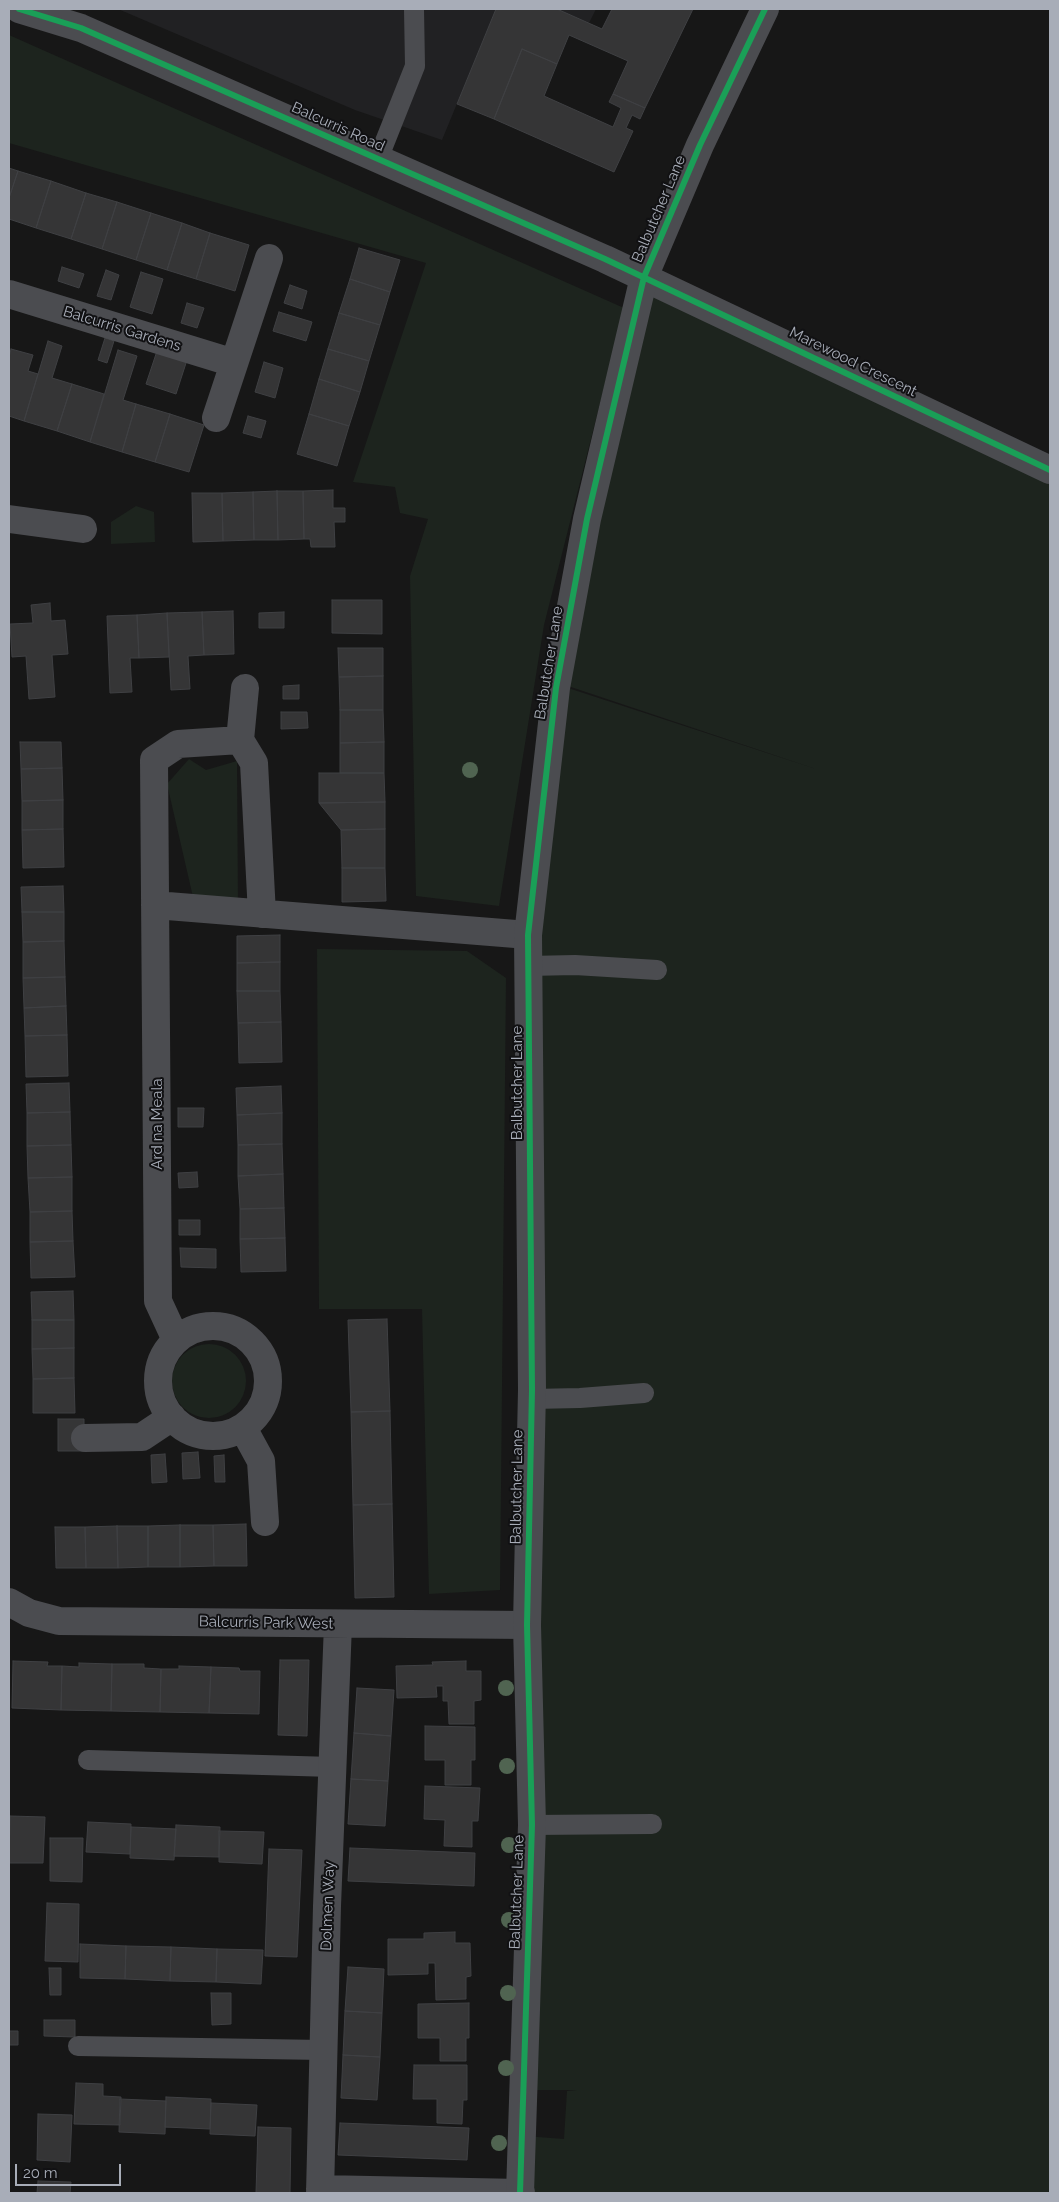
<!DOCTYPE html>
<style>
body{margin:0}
#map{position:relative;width:1059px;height:2202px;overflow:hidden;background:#171717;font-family:Raleway,sans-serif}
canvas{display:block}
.frame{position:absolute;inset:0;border:10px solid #a8adb8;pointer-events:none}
.scale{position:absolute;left:15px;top:2164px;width:106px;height:22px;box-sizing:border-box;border:2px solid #a8adb8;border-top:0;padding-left:6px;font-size:15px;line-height:18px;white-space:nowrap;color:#a8adb8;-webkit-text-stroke:4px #111113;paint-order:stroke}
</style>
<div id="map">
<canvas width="1059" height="2202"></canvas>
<div class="frame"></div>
<div class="scale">20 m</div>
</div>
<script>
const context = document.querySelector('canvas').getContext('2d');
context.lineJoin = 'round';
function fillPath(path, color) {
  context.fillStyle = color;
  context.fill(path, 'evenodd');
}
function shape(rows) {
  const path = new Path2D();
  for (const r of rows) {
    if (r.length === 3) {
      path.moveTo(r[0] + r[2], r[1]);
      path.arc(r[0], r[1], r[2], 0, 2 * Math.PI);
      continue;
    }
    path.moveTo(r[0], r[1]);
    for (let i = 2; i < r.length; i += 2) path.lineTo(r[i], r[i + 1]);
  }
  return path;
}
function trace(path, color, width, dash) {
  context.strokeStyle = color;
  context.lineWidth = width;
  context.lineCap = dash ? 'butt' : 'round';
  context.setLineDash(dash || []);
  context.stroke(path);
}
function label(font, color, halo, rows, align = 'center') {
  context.font = font + ' Raleway,sans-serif';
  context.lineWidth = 4;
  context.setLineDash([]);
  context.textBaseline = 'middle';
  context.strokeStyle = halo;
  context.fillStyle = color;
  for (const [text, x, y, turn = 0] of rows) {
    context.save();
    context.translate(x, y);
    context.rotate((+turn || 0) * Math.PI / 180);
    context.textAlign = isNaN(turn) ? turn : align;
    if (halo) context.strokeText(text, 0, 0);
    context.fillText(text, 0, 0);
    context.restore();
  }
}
fillPath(shape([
 [118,9,496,9,442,140,355,110],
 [557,9,596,9,589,23]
]), '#212123');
fillPath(shape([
 [9,35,624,308,544,625,499,906,416,896,410,576,428,519,400,513,395,487,353,482,426,263,9,143],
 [645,278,1050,471,1050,2193,521,2193,525,2136,564,2139,567,2091,577,2090,524,2090,529,935,562,686,816,769,559,683],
 [136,506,154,512,155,542,111,544,111,522],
 [189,759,206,770,237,761,238,907,196,910,167,784],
 [317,949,467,951,506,978,500,1590,429,1594,422,1309,319,1309],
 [209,1381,37]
]), '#1d241e');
const building = shape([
 [496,9,557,9,602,29,612,9,693,9,645,108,613,94,628,61,569,35,557,64,522,49,494,119,457,104,496,9],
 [522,49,557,64,544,96,613,127,621,108,609,102,613,94,645,108,640,119,632,115,626,128,633,131,614,172,494,119,522,49],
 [9,168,18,171,9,198,9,168],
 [18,171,51,181,36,228,9,219,9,198,18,171],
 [51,181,86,193,71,239,36,228,51,181],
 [86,193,117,202,102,249,71,239,86,193],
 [117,202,151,213,136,260,102,249,117,202],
 [151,213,182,223,167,270,136,260,151,213],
 [182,223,210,233,196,279,167,270,182,223],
 [210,233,249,245,235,291,196,279,210,233],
 [359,248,400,260,390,292,350,279,359,248],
 [62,267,84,274,79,288,58,281,62,267],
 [106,270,119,275,111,300,97,296,106,270],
 [141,272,163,279,152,314,130,307,141,272],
 [350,279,390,292,380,325,339,313,350,279],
 [290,285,307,291,302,309,284,303,290,285],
 [187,303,204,308,197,328,181,323,187,303],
 [279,312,312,322,306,341,273,331,279,312],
 [339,313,380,325,369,361,328,349,339,313],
 [105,338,114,341,107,363,98,360,105,338],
 [48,341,62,346,52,378,72,384,57,431,24,421,48,341],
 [11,349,33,355,28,371,38,374,24,421,9,416,9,357,11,349],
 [328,349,369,361,360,392,319,379,328,349],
 [118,350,137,356,123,400,136,404,122,452,90,442,118,350],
 [157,351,187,360,176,394,146,384,157,351],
 [264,362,283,368,275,398,255,392,264,362],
 [319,379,360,392,349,426,309,414,319,379],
 [72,384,104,394,90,442,57,431,72,384],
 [136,404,170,414,155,462,122,452,136,404],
 [170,414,204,425,189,472,155,462,170,414],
 [309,414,349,426,337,466,297,454,309,414],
 [248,416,266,421,261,438,243,433,248,416],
 [333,490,333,508,345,508,345,522,334,522,335,547,311,547,310,539,304,539,303,491,333,490],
 [277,491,303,491,304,539,278,540,277,491],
 [277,491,278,540,254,540,253,492,277,491],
 [253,492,254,540,223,541,222,493,253,492],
 [192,493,222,493,223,541,193,542,192,493],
 [332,600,382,600,382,634,332,633,332,600],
 [50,603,51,621,65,620,68,654,52,655,55,697,29,699,26,656,12,657,10,624,33,623,31,605,50,603],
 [233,611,234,654,204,655,202,612,233,611],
 [202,612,204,655,188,656,190,689,171,690,167,613,202,612],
 [284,612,284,628,259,628,259,613,284,612],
 [167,613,169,657,139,658,137,615,167,613],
 [137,615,139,658,130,658,132,692,110,693,107,616,137,615],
 [338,648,383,648,383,676,339,677,338,648],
 [383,676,383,710,340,710,339,677,383,676],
 [299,685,299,699,283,699,283,686,299,685],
 [340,710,383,710,384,742,340,743,340,710],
 [281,712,307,712,308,728,281,729,281,712],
 [20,742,61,742,62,768,21,769,20,742],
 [384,742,384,773,340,773,340,743,384,742],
 [62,768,63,800,22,801,21,769,62,768],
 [319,773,384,773,385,802,319,803,319,773],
 [63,800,63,829,22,830,22,801,63,800],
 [385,802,385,829,341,830,319,803,385,802],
 [63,829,64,867,23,868,22,830,63,829],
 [385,829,385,868,342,868,341,830,385,829],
 [342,868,385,868,386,901,342,902,342,868],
 [63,886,64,912,22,912,21,887,63,886],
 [22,912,64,912,64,941,23,942,22,912],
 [280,935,280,962,237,963,237,936,280,935],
 [64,941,65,977,23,978,23,942,64,941],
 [280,962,280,991,237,991,237,963,280,962],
 [65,977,66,1006,24,1008,23,978,65,977],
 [237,991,280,991,281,1022,238,1023,237,991],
 [66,1006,67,1035,25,1036,24,1008,66,1006],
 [281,1022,282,1062,239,1063,238,1023,281,1022],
 [67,1035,68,1076,26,1077,25,1036,67,1035],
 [69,1083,70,1112,27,1113,26,1084,69,1083],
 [281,1086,282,1113,237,1115,236,1088,281,1086],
 [178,1108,204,1108,203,1127,178,1127,178,1108],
 [70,1112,71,1145,27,1146,27,1113,70,1112],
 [282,1113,282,1144,238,1145,237,1115,282,1113],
 [282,1144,283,1174,238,1176,238,1145,282,1144],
 [71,1145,72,1177,28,1178,27,1146,71,1145],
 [197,1172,198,1187,179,1188,178,1173,197,1172],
 [283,1174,284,1208,240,1209,238,1176,283,1174],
 [72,1177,72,1211,30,1212,28,1178,72,1177],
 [284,1208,285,1238,240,1239,240,1209,284,1208],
 [72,1211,73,1241,30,1242,30,1212,72,1211],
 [179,1220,200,1220,200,1235,179,1235,179,1220],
 [285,1238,286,1271,241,1272,240,1239,285,1238],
 [73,1241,75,1277,31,1278,30,1242,73,1241],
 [180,1248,216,1249,216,1268,181,1267,180,1248],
 [73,1291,74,1320,32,1320,31,1292,73,1291],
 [387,1319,390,1411,351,1412,348,1320,387,1319],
 [32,1320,74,1320,74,1348,32,1349,32,1320],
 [74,1348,74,1378,33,1379,32,1349,74,1348],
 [74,1378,75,1413,33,1413,33,1379,74,1378],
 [390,1411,392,1504,353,1505,351,1412,390,1411],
 [58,1419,84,1419,84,1451,58,1451,58,1419],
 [198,1452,200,1478,183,1479,182,1453,198,1452],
 [165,1454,167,1482,152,1483,151,1455,165,1454],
 [224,1455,225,1482,215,1482,214,1456,224,1455],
 [392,1504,394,1597,355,1598,353,1505,392,1504],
 [246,1524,247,1566,214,1566,213,1525,246,1524],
 [180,1525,180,1567,148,1567,148,1526,180,1525],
 [180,1525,213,1525,214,1566,180,1567,180,1525],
 [117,1526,118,1568,86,1568,85,1527,117,1526],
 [117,1526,148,1526,148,1567,118,1568,117,1526],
 [55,1527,85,1527,86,1568,56,1568,55,1527],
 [280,1660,309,1660,307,1736,278,1735,280,1660],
 [13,1661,48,1662,47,1666,62,1666,61,1710,12,1708,13,1661],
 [466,1661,466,1671,481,1671,481,1700,474,1701,474,1724,449,1724,448,1701,443,1701,443,1686,436,1686,437,1697,397,1698,396,1666,433,1665,432,1662,466,1661],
 [79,1663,112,1664,111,1711,61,1710,62,1666,79,1667,79,1663],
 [112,1664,144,1664,144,1668,161,1669,160,1712,111,1711,112,1664],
 [179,1666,211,1667,209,1713,160,1712,161,1669,179,1669,179,1666],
 [211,1667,239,1668,240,1671,260,1671,259,1714,209,1713,211,1667],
 [357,1688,394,1690,391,1736,354,1733,357,1688],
 [425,1726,475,1727,475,1760,471,1760,471,1785,445,1785,445,1760,425,1760,425,1726],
 [354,1733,391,1736,388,1781,351,1779,354,1733],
 [351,1779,388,1781,385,1826,348,1824,351,1779],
 [425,1786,480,1788,478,1821,472,1821,472,1847,444,1846,445,1820,424,1819,425,1786],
 [10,1816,45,1817,43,1863,9,1863,10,1816],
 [88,1822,131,1824,130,1854,86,1852,88,1822],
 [176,1825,220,1827,219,1857,174,1856,176,1825],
 [131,1827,176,1829,174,1860,130,1858,131,1827],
 [219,1831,264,1832,262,1864,219,1862,219,1831],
 [50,1838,83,1838,82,1882,50,1881,50,1838],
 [350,1848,475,1853,474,1886,348,1881,350,1848],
 [269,1849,302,1850,297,1957,265,1956,269,1849],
 [47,1903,79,1904,78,1962,45,1961,47,1903],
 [455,1932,455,1943,470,1943,471,1976,466,1977,466,1999,436,2000,435,1963,428,1963,428,1974,388,1975,388,1939,424,1939,424,1933,455,1932],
 [80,1944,126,1946,125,1979,80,1978,80,1944],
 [126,1946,171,1947,170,1981,125,1979,126,1946],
 [171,1947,217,1949,216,1982,170,1981,171,1947],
 [217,1949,263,1950,261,1984,216,1982,217,1949],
 [348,1967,384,1969,382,2013,345,2011,348,1967],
 [49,1968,61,1968,61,1995,50,1995,49,1968],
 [211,1993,231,1993,231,2024,212,2025,211,1993],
 [469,2003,469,2038,466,2038,466,2061,440,2061,440,2038,418,2038,418,2004,469,2003],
 [345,2011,382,2013,380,2057,343,2055,345,2011],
 [44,2020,75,2020,75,2037,44,2036,44,2020],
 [9,2031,18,2031,18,2045,9,2045,9,2031],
 [343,2055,380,2057,377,2100,341,2098,343,2055],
 [414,2065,467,2065,467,2100,463,2100,462,2124,437,2123,437,2099,413,2099,414,2065],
 [76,2083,103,2084,103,2096,121,2097,120,2125,74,2124,76,2083],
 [166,2097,211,2099,210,2129,165,2127,166,2097],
 [120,2099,166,2101,165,2134,119,2132,120,2099],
 [211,2103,257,2105,255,2136,210,2134,211,2103],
 [38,2114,72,2115,70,2162,37,2160,38,2114],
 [340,2123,469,2128,467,2160,338,2155,340,2123],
 [258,2127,291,2128,290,2193,256,2193,258,2127],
 [38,2181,71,2182,70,2193,37,2193,38,2181]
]);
fillPath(building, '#353536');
trace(building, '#3f4043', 1);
trace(shape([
 [378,159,415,66,414,9],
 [528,966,575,965,657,970],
 [532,1399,580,1398,644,1393],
 [88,1760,333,1767],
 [532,1825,652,1824],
 [78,2046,323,2050]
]), '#4b4c50', 20);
trace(shape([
 [19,9,81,28,605,259,1050,470],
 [9,294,234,363],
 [216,418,269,258],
 [9,519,83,529],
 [240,740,245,688],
 [155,905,528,935],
 [213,1381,55],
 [176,1340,158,1301,154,760,178,744,240,740,254,763,262,914],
 [243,1428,261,1461,265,1522],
 [85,1438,142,1437,172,1417],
 [9,1602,29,1613,59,1621,527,1625],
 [320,2189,521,2193],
 [320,2193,327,1906,338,1624]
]), '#4b4c50', 28);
trace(shape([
 [520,2193,532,1825,527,1625,532,1390,528,935,556,688,587,519,644,277,700,145,765,9]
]), '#4b4c50', 28);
trace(shape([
 [19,9,81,28,605,259,1050,470],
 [520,2193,532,1825,527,1625,532,1390,528,935,556,688,587,519,644,277,700,145,765,9]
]), '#1a9f57', 6);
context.fillStyle = '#506451';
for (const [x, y] of [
 [470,770],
 [506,1688],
 [507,1766],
 [509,1845],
 [509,1920],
 [508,1993],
 [506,2068],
 [499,2143]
]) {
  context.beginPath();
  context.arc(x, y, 8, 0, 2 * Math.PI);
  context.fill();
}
label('15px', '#a8adb8', '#111113', [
 ["Balcurris Road",338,127,24],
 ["Balbutcher Lane",659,209,-67],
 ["Balcurris Gardens",122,329,17],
 ["Marewood Crescent",853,362,26],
 ["Balbutcher Lane",549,663,-81],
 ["Balbutcher Lane",517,1083,-90],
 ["Ard na Meala",157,1124,-90],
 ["Balbutcher Lane",517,1487,-89],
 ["Balcurris Park West",266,1623,1],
 ["Balbutcher Lane",517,1892,-88],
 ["Dolmen Way",328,1906,-88]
]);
</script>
